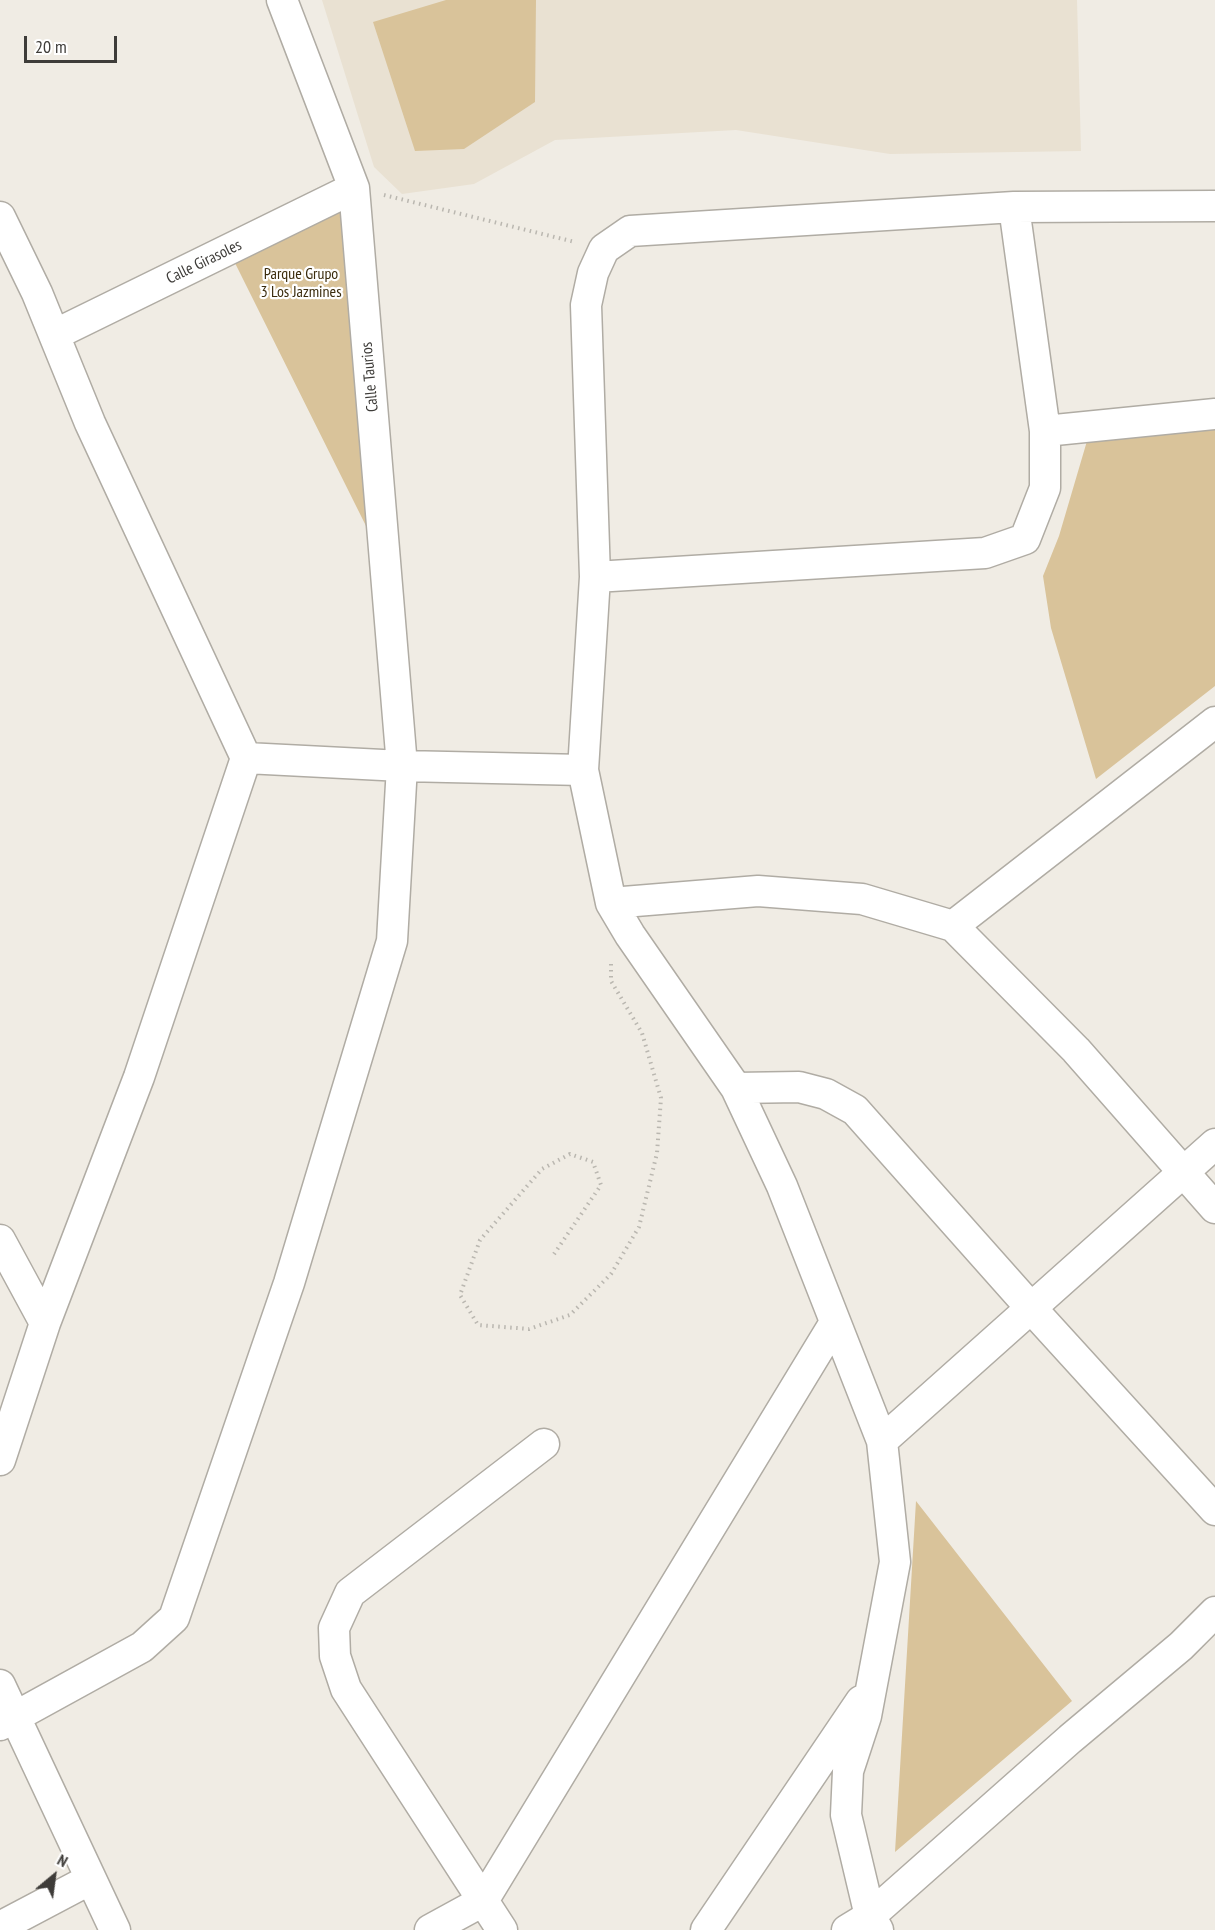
<!DOCTYPE html>
<style>
body{margin:0}
#map{position:relative;width:1215px;height:1930px;overflow:hidden;background:#f0ece4;font-family:"PT Sans Narrow",sans-serif}
canvas{display:block}
.north{position:absolute;left:24px;top:1846px;width:60px;height:60px;-webkit-text-stroke:4px #fff;paint-order:stroke;rotate:29deg;font-size:16px;font-weight:700;line-height:24px;text-align:center;color:#3e3c39}
.north::after{content:'';display:block;margin:auto;width:21px;height:27px;background:#3e3c39;clip-path:polygon(50% 0,100% 100%,50% 72%,0 100%)}
.scale{position:absolute;left:24px;top:36px;width:93px;height:27px;box-sizing:border-box;border:3px solid #3e3c39;border-top:0;padding-left:8px;font-size:18px;line-height:21px;white-space:nowrap;color:#3e3c39;-webkit-text-stroke:4px #fff;paint-order:stroke}
</style>
<div id="map">
<canvas width="1215" height="1930"></canvas>
<div class="north">N</div>
<div class="scale">20 m</div>
</div>
<script>
const context = document.querySelector('canvas').getContext('2d');
context.lineJoin = 'round';
function fillPath(path, color) {
  context.fillStyle = color;
  context.fill(path, 'evenodd');
}
function shape(rows) {
  const path = new Path2D();
  for (const r of rows) {
    path.moveTo(r[0], r[1]);
    for (let i = 2; i < r.length; i += 2) path.lineTo(r[i], r[i + 1]);
  }
  return path;
}
function trace(path, color, width, dash) {
  context.strokeStyle = color;
  context.lineWidth = width;
  context.lineCap = dash ? 'butt' : 'round';
  context.setLineDash(dash || []);
  context.stroke(path);
}
function label(font, color, halo, rows, align = 'center') {
  context.font = font + ' "PT Sans Narrow",sans-serif';
  context.lineWidth = 4.5;
  context.setLineDash([]);
  context.textBaseline = 'middle';
  context.strokeStyle = halo;
  context.fillStyle = color;
  for (const [text, x, y, turn = 0] of rows) {
    context.save();
    context.translate(x, y);
    context.rotate((+turn || 0) * Math.PI / 180);
    context.textAlign = isNaN(turn) ? turn : align;
    if (halo) context.strokeText(text, 0, 0);
    context.fillText(text, 0, 0);
    context.restore();
  }
}
fillPath(shape([
 [322,0,1077,0,1081,151,890,154,736,130,555,140,474,184,402,194,374,167]
]), '#e9e1d2');
fillPath(shape([
 [446,0,536,0,535,102,464,149,415,151,373,22],
 [345,204,370,534,233,259],
 [1215,429,1215,686,1096,779,1051,628,1043,576,1059,536,1087,441],
 [916,1501,1072,1701,895,1852]
]), '#d9c39a');
const minor = shape([
 [0,217,37,293,90,423,246,758,139,1077,45,1323,0,1460],
 [54,335,354,188],
 [1045,431,1215,414],
 [595,577,985,553,1025,539,1045,488,1045,431,1014,207],
 [246,758,402,766,583,770],
 [611,903,758,891,862,899,953,926,1076,1050,1215,1208],
 [953,926,1215,722],
 [736,1088,799,1087,826,1094,855,1110,1031,1308,1215,1510],
 [0,1240,45,1323],
 [882,1441,1215,1144],
 [0,1685,115,1930],
 [0,1725,142,1647,174,1618,289,1283,392,941,402,766,354,188,282,0],
 [0,1927,89,1880],
 [430,1930,483,1901,834,1324],
 [502,1930,346,1689,335,1656,334,1628,350,1593,544,1444],
 [706,1930,861,1701],
 [847,1930,870,1916,1070,1739,1181,1646,1215,1612],
 [878,1930,870,1916,846,1815,848,1771,866,1716,895,1562,882,1441,782,1186,736,1088,630,935,611,903,583,770,595,577,586,305,593,273,604,249,630,231,1014,207,1215,206]
]);
trace(minor, '#b0aca4', 33);
trace(shape([
 [384,195,575,242],
 [554,1254,601,1185,593,1162,570,1154,542,1169,480,1240,460,1295,478,1325,529,1329,570,1315,611,1274,639,1227,657,1153,661,1098,642,1033,611,981,611,964]
]), '#bab7b0', 4, [1.5, 4.5]);
trace(minor, '#fff', 30);
label('16px', '#3e3c39', '#fff', [
 ["Calle Girasoles",204,262,-26],
 ["Calle Taurios",370,377,-95]
]);
label('16px', '#3a2b0c', '#fff', [
 ["Parque Grupo",301,274],
 ["3 Los Jazmines",301,292]
]);
</script>
